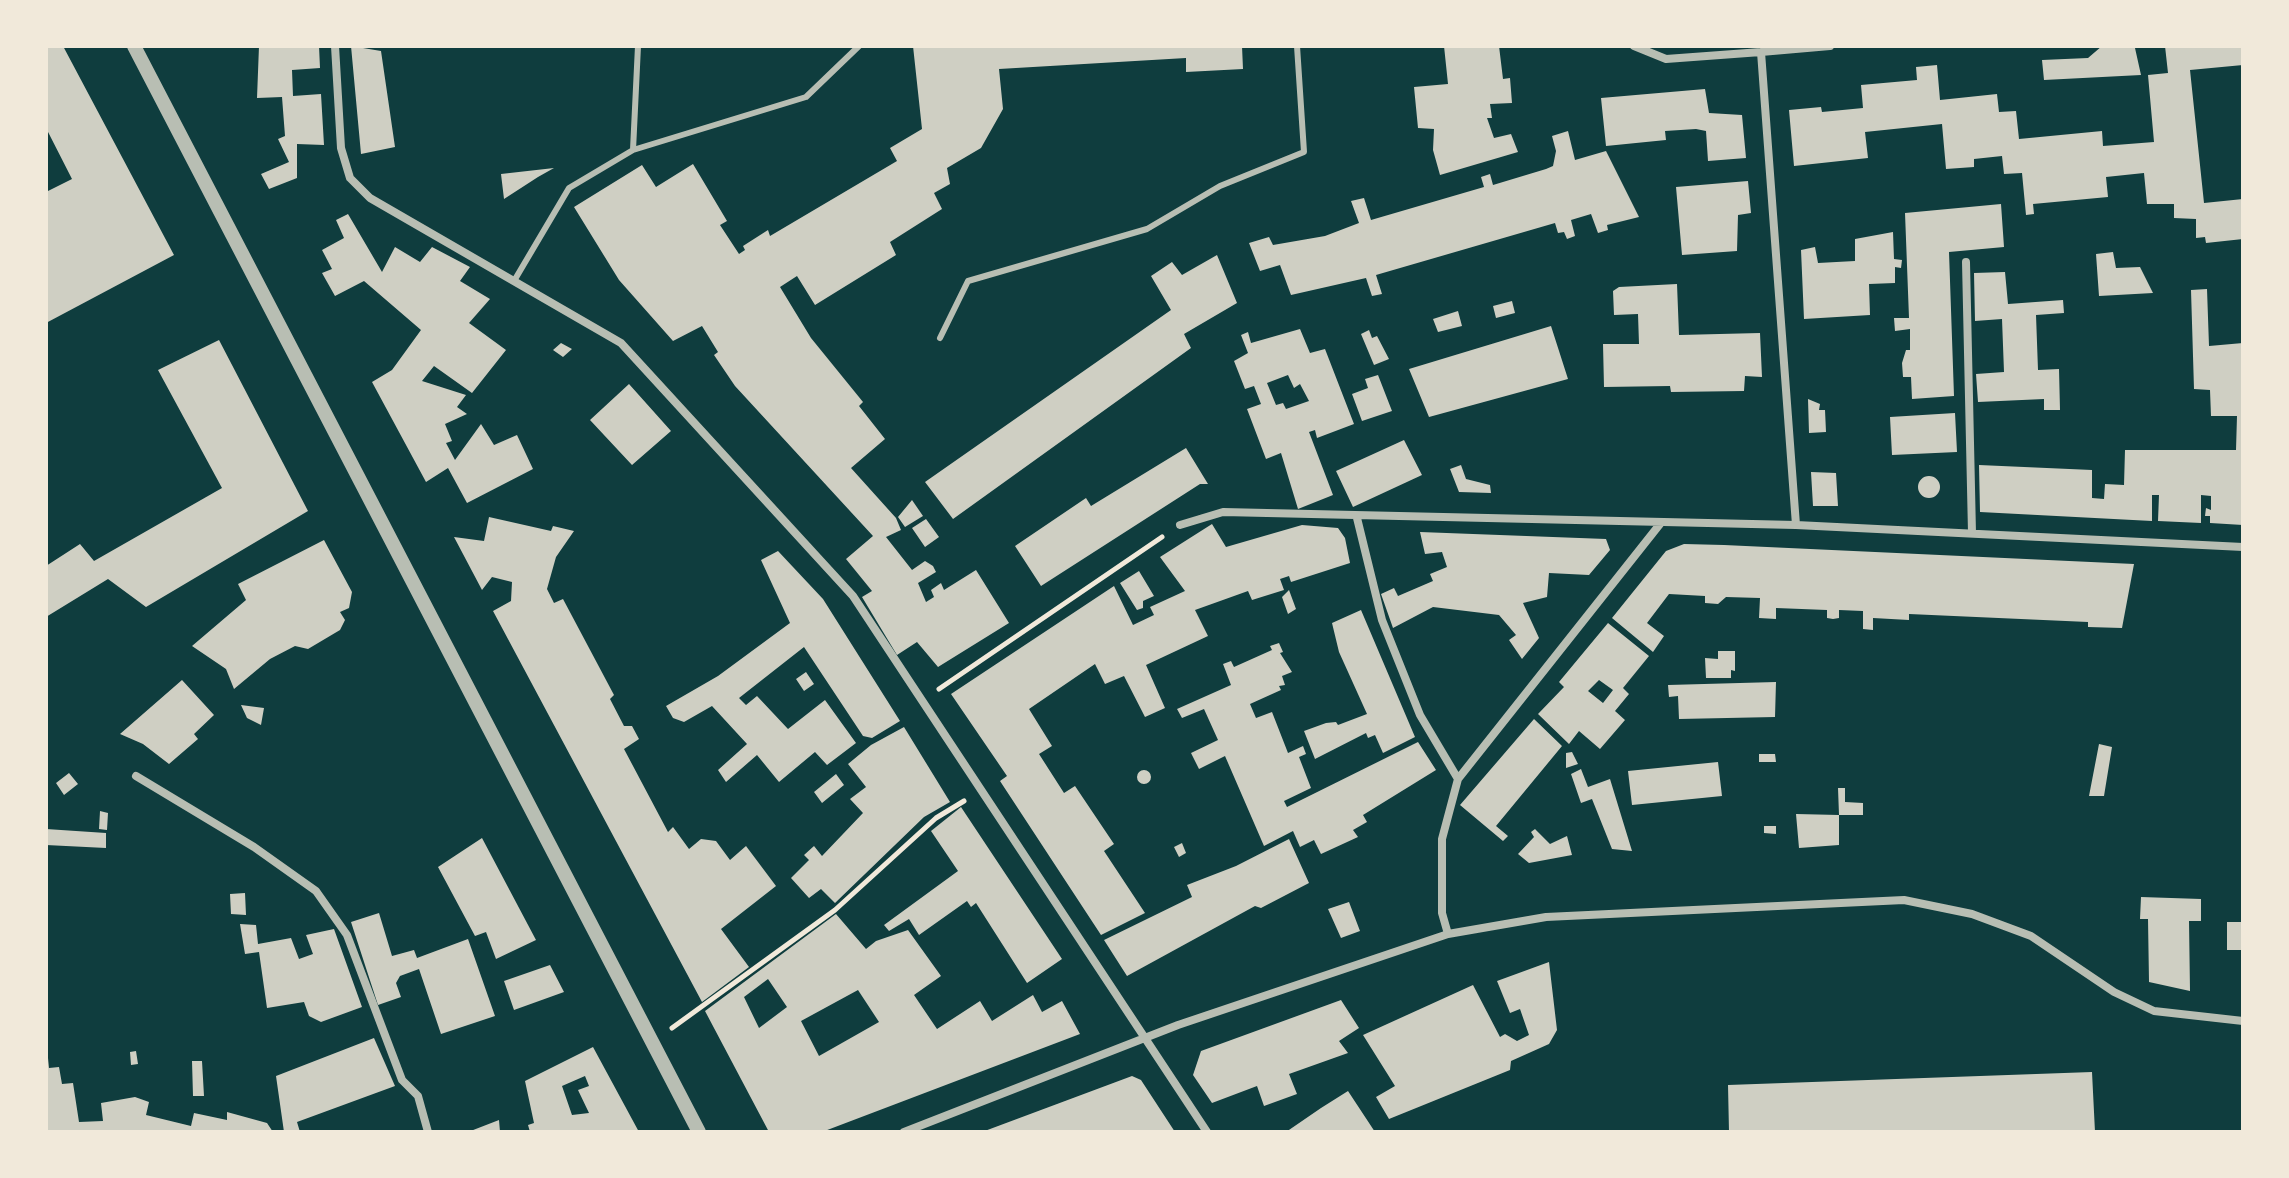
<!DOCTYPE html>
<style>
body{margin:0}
#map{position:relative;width:2289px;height:1178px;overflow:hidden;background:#0f3d3e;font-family:Manrope,sans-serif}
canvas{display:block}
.frame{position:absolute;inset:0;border:48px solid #f1e9da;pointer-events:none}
</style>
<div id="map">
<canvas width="2289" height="1178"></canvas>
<div class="frame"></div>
</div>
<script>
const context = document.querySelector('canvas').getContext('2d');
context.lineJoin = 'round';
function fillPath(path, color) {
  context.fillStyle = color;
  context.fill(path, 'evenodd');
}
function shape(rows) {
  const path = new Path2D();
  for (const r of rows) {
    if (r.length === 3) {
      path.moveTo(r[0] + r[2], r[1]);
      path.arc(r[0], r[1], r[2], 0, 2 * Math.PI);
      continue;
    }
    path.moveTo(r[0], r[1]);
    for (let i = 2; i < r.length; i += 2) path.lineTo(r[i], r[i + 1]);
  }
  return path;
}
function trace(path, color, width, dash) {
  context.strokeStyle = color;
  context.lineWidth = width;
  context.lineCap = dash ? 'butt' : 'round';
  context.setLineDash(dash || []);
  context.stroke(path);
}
fillPath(shape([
 [46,46,63,46,174,255,46,323,46,192,72,179,46,128],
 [259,46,319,46,320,68,292,70,293,96,321,94,324,145,297,144,297,178,269,189,261,174,289,162,278,139,285,136,282,97,257,98],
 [351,46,381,51,395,147,361,154],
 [913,46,1242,46,1243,69,1186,72,1186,58,999,69,1003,109,981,148,947,168,950,184,934,193,942,209,890,242,896,255,815,305,797,276,780,287,811,338,863,402,859,406,885,439,851,468,896,518,901,530,886,537,912,570,925,561,933,566,936,572,918,583,926,602,934,597,931,590,941,583,944,590,976,570,1009,623,938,667,917,642,897,655,862,597,872,591,846,559,873,536,735,386,714,355,718,352,702,326,673,341,619,280,574,207,642,165,656,187,693,164,727,221,720,225,739,254,745,250,743,246,768,230,770,236,897,161,890,148,922,129],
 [1444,46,1499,46,1503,79,1510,78,1512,103,1490,104,1492,118,1487,118,1494,138,1511,134,1518,152,1440,175,1433,150,1434,129,1418,128,1414,87,1448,84],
 [2102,46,2135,48,2141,75,2044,80,2042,60,2088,58],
 [2165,46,2243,46,2243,65,2190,70,2204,203,2243,199,2243,239,2206,243,2205,237,2196,238,2196,219,2174,218,2174,204,2147,204,2144,173,2106,177,2108,197,2033,204,2034,214,2026,215,2022,173,2004,174,2002,156,1974,159,1974,167,1946,169,1942,124,1865,132,1868,158,1794,166,1789,110,1821,107,1822,112,1863,108,1861,85,1917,80,1916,67,1937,65,1940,100,1997,94,1999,112,2016,111,2019,139,2102,131,2103,146,2154,142,2148,75,2168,73],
 [1705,89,1709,113,1742,115,1746,158,1708,161,1706,131,1696,129,1665,131,1666,140,1606,146,1601,98],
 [1568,131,1575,160,1606,151,1639,217,1607,225,1608,230,1598,233,1591,214,1571,220,1575,236,1567,239,1564,232,1558,233,1555,223,1376,275,1382,294,1372,296,1366,278,1291,295,1280,265,1260,271,1249,243,1269,237,1273,245,1325,236,1359,223,1351,201,1364,198,1371,220,1484,187,1481,177,1490,174,1493,185,1546,169,1553,166,1556,151,1552,136],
 [554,168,538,177,504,199,501,174],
 [1748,181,1751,213,1738,215,1737,251,1682,255,1676,187],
 [2001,204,2004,247,1949,252,1954,396,1912,399,1911,377,1903,377,1902,363,1906,350,1910,350,1910,329,1895,331,1894,318,1909,318,1905,213],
 [348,214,382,272,395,247,420,262,432,247,470,267,460,281,490,299,469,323,506,350,472,393,434,366,422,381,466,395,457,407,467,414,445,424,452,441,446,443,455,460,481,424,494,445,517,435,533,469,467,503,448,468,426,482,372,382,392,370,421,330,364,281,335,296,322,273,332,269,322,250,344,238,336,220],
 [1893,232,1894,259,1902,260,1901,268,1895,267,1895,283,1869,284,1870,315,1804,319,1801,250,1815,247,1818,263,1855,261,1855,239],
 [2113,252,2116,268,2140,267,2153,293,2099,296,2096,254],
 [1217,255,1237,303,1184,334,1191,348,953,519,925,482,1171,310,1151,276,1172,262,1182,275],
 [2005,272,2008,304,2063,300,2064,313,2036,315,2038,370,2059,369,2060,410,2044,410,2044,399,1978,402,1976,374,2004,372,2002,319,1975,321,1974,273],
 [1677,284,1679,335,1760,333,1762,377,1745,376,1744,391,1671,392,1670,386,1604,387,1603,344,1639,344,1638,314,1614,315,1613,291,1619,287],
 [2207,289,2209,346,2243,343,2243,525,2210,523,2210,516,2205,516,2206,508,2211,510,2211,496,2201,495,2201,523,2158,521,2159,495,2152,495,2152,521,1980,512,1979,465,2092,470,2092,498,2104,499,2105,484,2124,485,2125,450,2236,450,2237,416,2211,416,2210,390,2194,389,2191,290],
 [1512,301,1515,313,1496,318,1493,306],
 [1458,311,1462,326,1438,332,1433,319],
 [1551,326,1568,379,1429,417,1409,369],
 [1300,329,1310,353,1325,349,1354,424,1317,438,1315,430,1309,432,1333,495,1298,509,1281,453,1266,459,1247,409,1261,404,1254,386,1245,389,1234,361,1248,353,1241,335,1248,332,1251,343],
 [1288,375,1294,388,1300,384,1309,401,1286,409,1283,403,1276,405,1267,383],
 [1369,330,1372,338,1377,336,1389,359,1374,365,1361,334],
 [219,340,308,511,146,607,108,579,46,617,46,566,80,544,94,561,222,488,158,370],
 [561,343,572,349,563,357,553,350],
 [1378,375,1392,411,1362,421,1352,394,1368,388,1365,379],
 [629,384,671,431,632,465,590,420],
 [1808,399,1820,404,1819,410,1825,410,1826,432,1809,433],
 [1955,413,1957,452,1892,455,1890,417],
 [1404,440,1422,475,1353,507,1336,471],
 [1186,448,1208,484,1200,484,1041,586,1015,546,1086,498,1091,506],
 [1461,465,1466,479,1490,485,1491,493,1459,492,1450,469],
 [1811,472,1836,473,1838,506,1813,506],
 [1929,487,11],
 [912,500,923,516,905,527,898,517],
 [489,517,551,531,553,526,574,531,556,557,547,589,554,603,563,599,614,695,610,699,624,726,632,726,639,739,624,749,668,832,673,827,689,849,701,839,716,841,730,860,746,846,776,886,721,929,749,967,702,1002,493,611,511,601,512,582,492,577,482,590,454,537,484,541],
 [926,519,939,537,925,547,912,528],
 [1212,524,1226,547,1302,525,1338,528,1345,538,1350,563,1291,582,1289,576,1280,579,1284,590,1252,600,1248,591,1195,610,1208,636,1146,665,1165,708,1145,717,1124,676,1105,684,1095,664,1029,709,1052,746,1039,754,1064,793,1075,786,1114,844,1104,851,1145,913,1101,935,1000,781,1007,776,951,694,1114,586,1133,625,1154,615,1150,607,1185,591,1160,557],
 [1420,532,1606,539,1610,550,1589,575,1549,573,1547,597,1523,603,1539,638,1522,659,1509,640,1516,635,1499,615,1433,607,1393,628,1381,594,1394,588,1398,596,1433,581,1430,574,1447,567,1442,552,1425,554],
 [324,540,352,592,349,608,340,612,345,620,340,630,308,649,295,646,270,659,234,689,226,669,192,646,246,600,238,584],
 [1684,544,1724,545,2134,564,2122,628,2088,627,2088,622,1909,614,1909,620,1873,618,1873,630,1863,629,1863,611,1839,610,1839,618,1833,619,1827,618,1827,610,1776,608,1776,619,1759,618,1760,598,1726,597,1718,604,1705,603,1705,596,1669,594,1647,623,1664,636,1653,652,1612,618,1666,551],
 [778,551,823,599,900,721,872,738,863,736,804,647,739,698,746,705,757,696,788,729,825,700,856,743,827,765,815,752,779,782,757,755,726,782,718,770,747,744,712,706,684,722,673,718,666,706,718,676,790,623,761,560],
 [1139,571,1154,596,1143,601,1143,608,1137,610,1120,583],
 [1289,590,1296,609,1288,614,1282,597],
 [1361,610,1415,737,1383,753,1375,735,1368,738,1366,733,1315,759,1304,731,1326,723,1336,722,1338,725,1367,714,1339,652,1332,623],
 [1608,623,1649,656,1623,688,1629,694,1615,711,1625,720,1600,749,1579,731,1569,744,1538,714,1564,687,1559,682],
 [1599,680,1613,690,1603,703,1588,691],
 [1279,643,1283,652,1280,653,1292,672,1282,676,1285,685,1279,686,1281,690,1250,704,1256,718,1272,712,1288,753,1303,746,1306,754,1299,757,1311,788,1284,801,1287,807,1418,742,1436,770,1363,815,1367,822,1353,830,1358,837,1321,854,1314,840,1300,847,1293,831,1264,846,1225,756,1199,769,1191,753,1218,740,1204,709,1182,718,1177,709,1231,685,1223,664,1231,661,1234,667,1272,650,1270,646],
 [1718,651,1735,651,1735,671,1731,670,1731,678,1706,678,1705,658,1718,659],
 [806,672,814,684,804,691,796,679],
 [182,680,214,715,194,734,198,739,169,764,143,744,120,734],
 [1776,682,1775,717,1679,719,1678,696,1669,697,1668,685],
 [241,705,264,708,261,725,247,718],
 [1534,719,1562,746,1496,826,1508,836,1503,841,1460,805],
 [904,727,950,802,924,817,835,903,821,889,809,898,791,878,809,860,804,855,814,846,822,856,863,813,850,799,866,787,848,764,871,745],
 [2099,744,2112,747,2104,796,2089,796],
 [1572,752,1578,764,1566,768,1566,753],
 [1759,754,1775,754,1776,762,1759,762],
 [1718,762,1722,796,1632,805,1628,771],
 [1581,769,1588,787,1610,779,1632,851,1612,849,1592,799,1581,803,1571,774],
 [1144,777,7],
 [69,773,78,784,64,795,56,783],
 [836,774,844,785,822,803,814,792],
 [1838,788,1845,788,1845,802,1863,803,1863,815,1839,815],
 [961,807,1062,959,1027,983,976,903,971,907,967,901,919,935,909,919,889,931,884,925,958,871,931,831],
 [100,811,108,813,107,830,99,829],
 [1796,814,1839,815,1839,845,1799,848],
 [1764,826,1776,826,1776,834,1764,833],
 [46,829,106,833,106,848,46,845],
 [1535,829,1550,844,1567,836,1572,855,1529,863,1518,854,1534,837,1531,832],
 [482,838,536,940,496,959,486,932,475,936,438,867],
 [1289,839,1309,883,1261,908,1255,906,1127,976,1104,940,1192,897,1187,885,1236,866],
 [1182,843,1186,853,1179,857,1174,847],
 [245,893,246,915,231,914,230,894],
 [2141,897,2201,899,2201,921,2189,921,2190,991,2149,982,2148,919,2140,919],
 [1349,902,1360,931,1341,938,1328,909],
 [379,913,392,956,414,950,417,958,468,939,495,1016,441,1034,419,969,400,976,396,983,401,997,378,1005,351,922],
 [836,914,866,949,876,941,908,930,941,976,914,995,937,1029,980,1001,992,1021,1033,995,1042,1012,1062,1001,1080,1034,822,1132,769,1132,705,1011],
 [768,979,787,1007,759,1028,744,997],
 [858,990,879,1022,819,1056,801,1021],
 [2227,922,2243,922,2243,950,2227,950],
 [240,924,256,925,258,944,291,938,299,959,313,954,306,935,334,929,362,1007,321,1022,309,1016,304,1002,267,1008,259,952,245,954],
 [1549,962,1557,1030,1549,1044,1511,1061,1510,1070,1389,1119,1376,1097,1395,1086,1363,1035,1473,985,1500,1037,1505,1034,1517,1041,1529,1035,1520,1009,1510,1013,1497,981],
 [550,965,564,992,514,1010,504,981],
 [1341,1000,1359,1028,1339,1041,1348,1053,1289,1074,1297,1094,1264,1106,1257,1086,1212,1103,1193,1075,1201,1051],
 [374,1038,395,1086,297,1122,300,1132,284,1132,276,1076],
 [593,1047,639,1132,530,1132,528,1125,534,1123,525,1081],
 [585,1076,589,1086,578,1090,589,1113,572,1115,562,1086],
 [136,1051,138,1064,131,1065,130,1052],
 [48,1058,49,1068,59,1067,62,1084,73,1083,79,1122,103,1121,101,1103,135,1097,149,1102,146,1115,191,1126,194,1113,227,1120,227,1112,267,1123,273,1132,46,1132],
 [192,1061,202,1061,204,1096,193,1096],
 [2092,1072,2095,1132,1729,1132,1728,1085],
 [1132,1076,1141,1080,1175,1132,982,1132],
 [1348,1091,1375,1132,1286,1132,1321,1108],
 [499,1120,500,1132,468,1132]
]), '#cfcfc3');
trace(shape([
 [939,689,1162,537],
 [672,1028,835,910,936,818,964,801]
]), '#f1e9da', 5);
trace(shape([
 [633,150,806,97,859,46],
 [514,281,569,188,633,150,638,46],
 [940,338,968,281,1147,229,1220,186,1304,152,1297,46]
]), '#b8beb3', 6);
trace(shape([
 [335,46,341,148,350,178,370,198,621,343,853,596,1207,1132],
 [1634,46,1666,59,1761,52,1796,525],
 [1761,52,1830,46],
 [1966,262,1972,533],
 [1357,518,1382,620,1420,715,1458,779],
 [1180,525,1223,512,1796,525,2243,547],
 [136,776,254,847,316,891,347,935,402,1080,418,1096,428,1132],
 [1448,934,1442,913,1442,839,1458,779,1660,524],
 [904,1132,1178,1025,1448,934,1546,917,1904,900,1972,914,2031,936,2114,992,2154,1011,2243,1021]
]), '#b8beb3', 8);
trace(shape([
 [134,46,699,1132]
]), '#b8beb3', 14);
</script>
